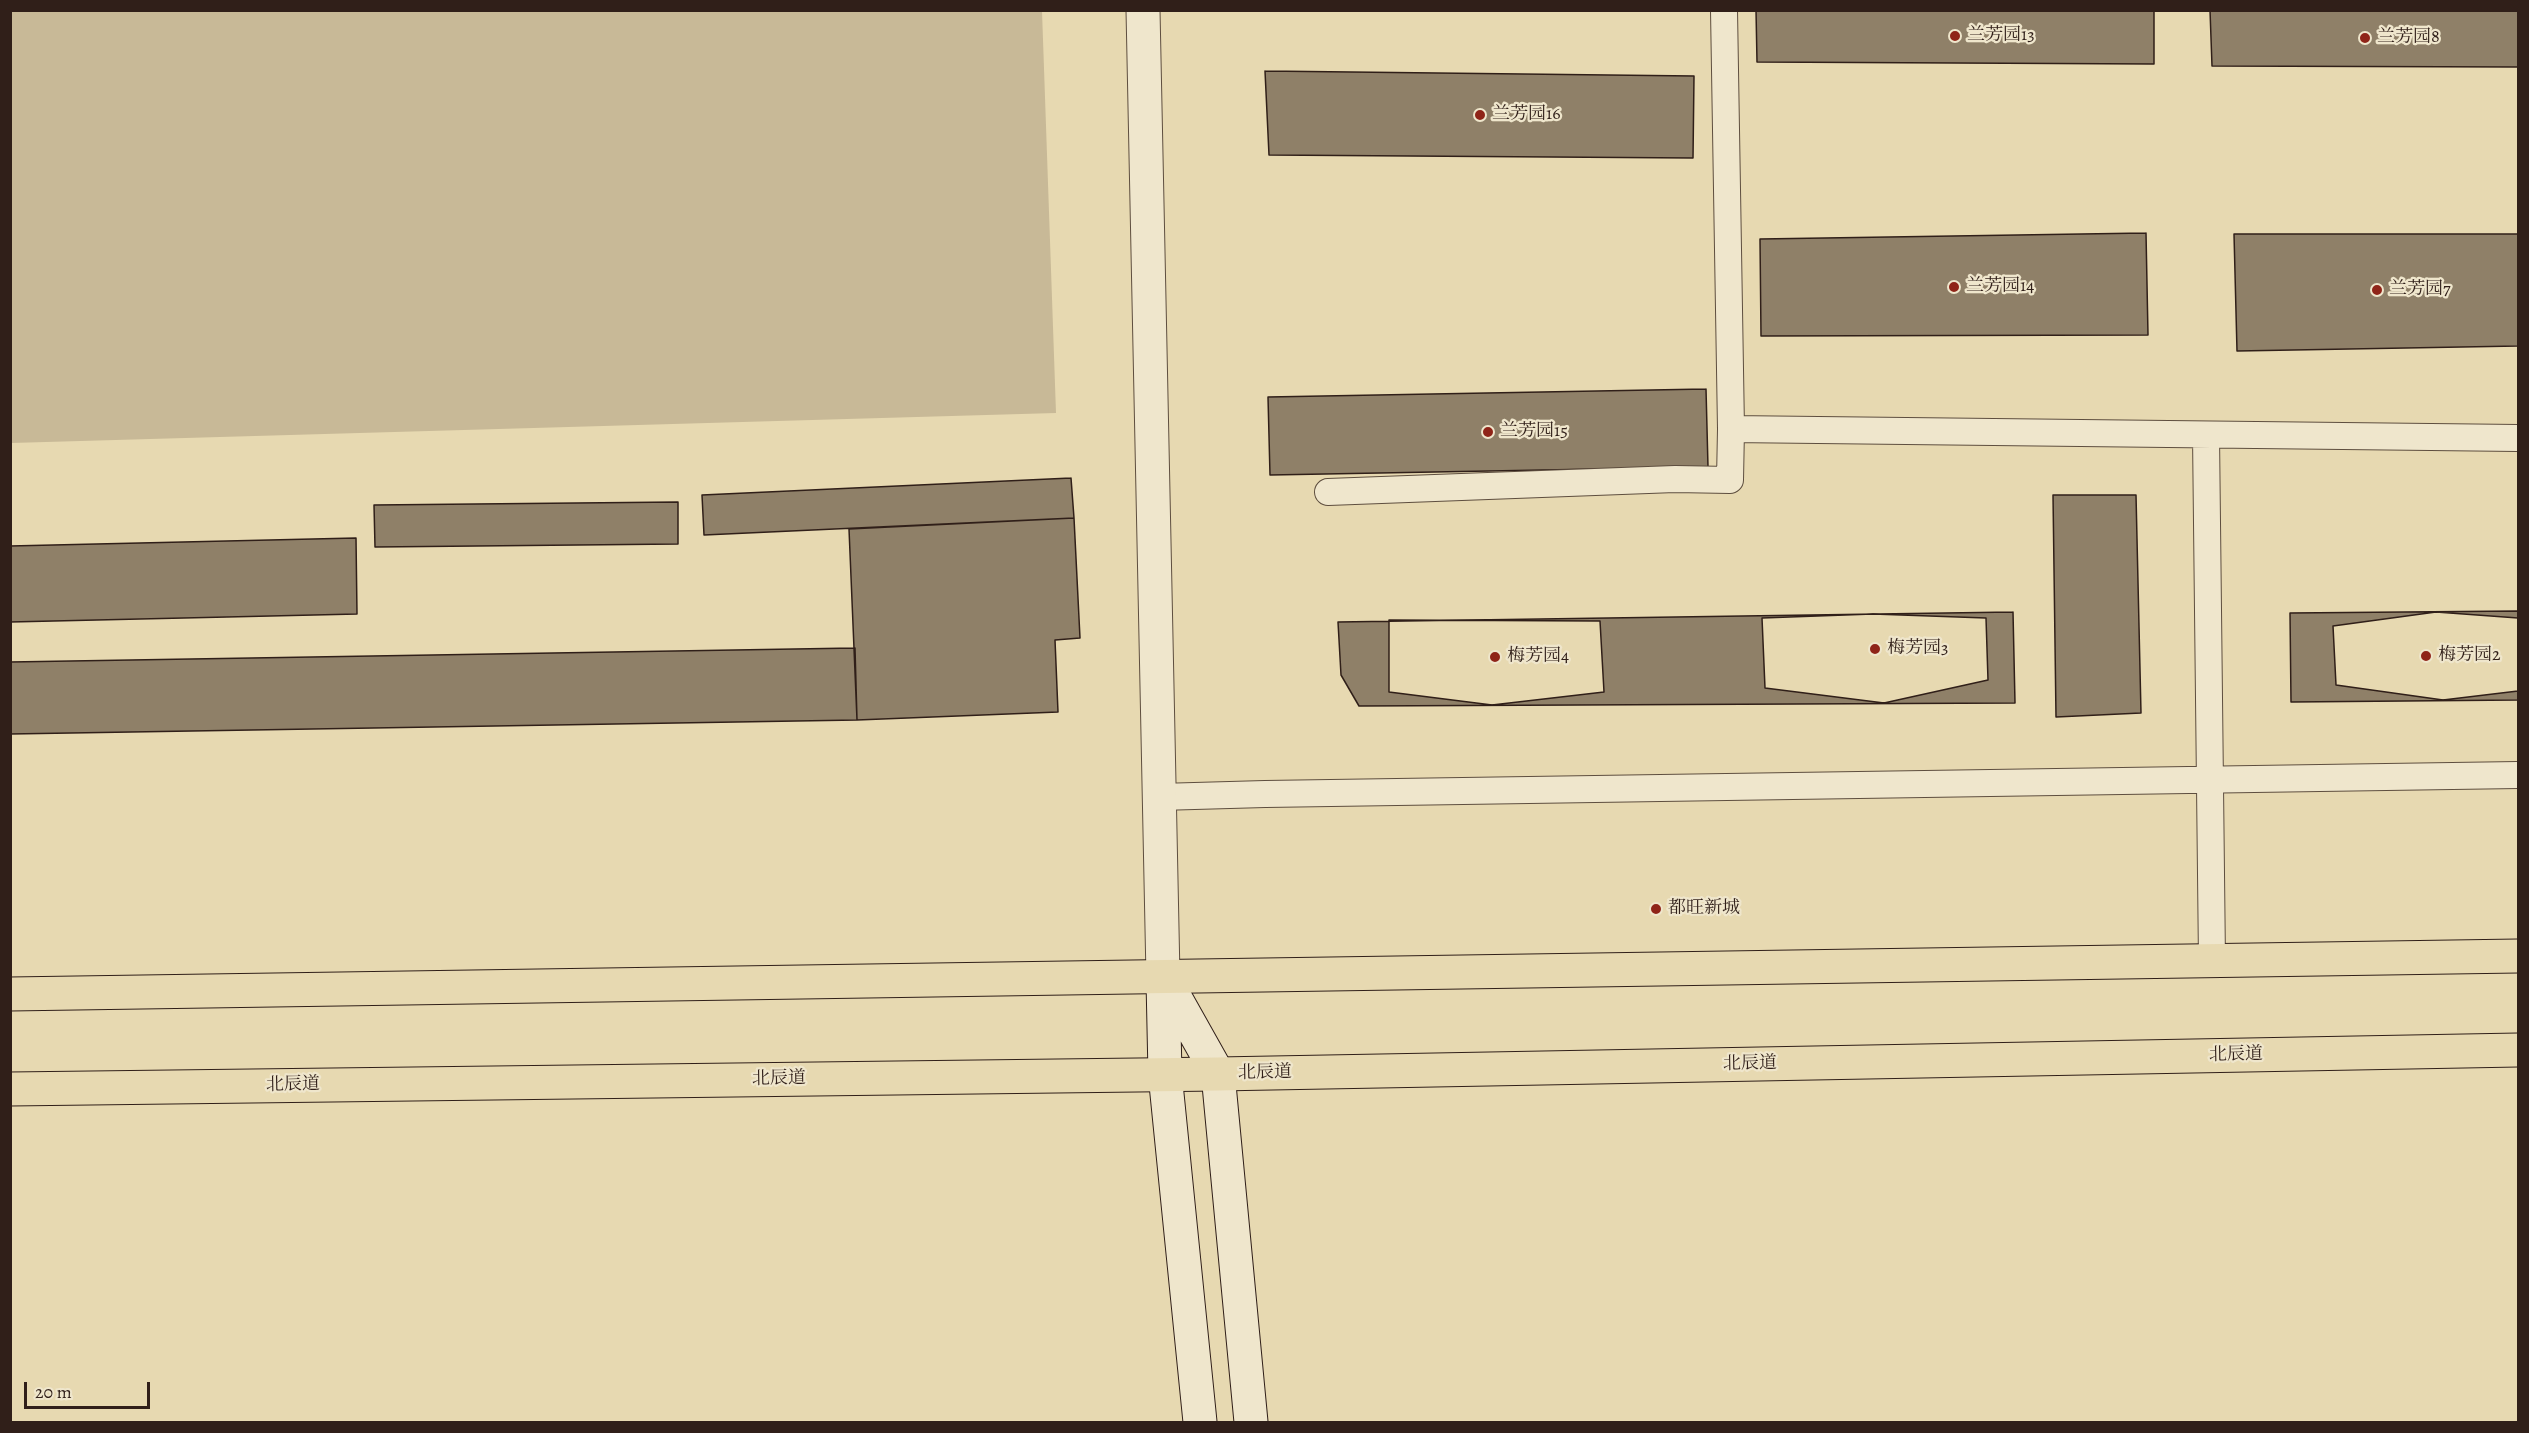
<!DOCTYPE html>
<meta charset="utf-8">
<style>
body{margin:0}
#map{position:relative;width:2529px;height:1433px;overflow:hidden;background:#e7d9b1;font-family:Alegreya,serif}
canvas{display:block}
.frame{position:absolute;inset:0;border:12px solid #301f19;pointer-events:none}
.scale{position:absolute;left:24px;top:1382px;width:126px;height:27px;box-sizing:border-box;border:3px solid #301f19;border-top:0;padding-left:8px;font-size:18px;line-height:21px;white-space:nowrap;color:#301f19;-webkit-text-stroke:4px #efe6cc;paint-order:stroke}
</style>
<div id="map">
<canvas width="2529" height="1433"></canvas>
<div class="frame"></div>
<div class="scale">20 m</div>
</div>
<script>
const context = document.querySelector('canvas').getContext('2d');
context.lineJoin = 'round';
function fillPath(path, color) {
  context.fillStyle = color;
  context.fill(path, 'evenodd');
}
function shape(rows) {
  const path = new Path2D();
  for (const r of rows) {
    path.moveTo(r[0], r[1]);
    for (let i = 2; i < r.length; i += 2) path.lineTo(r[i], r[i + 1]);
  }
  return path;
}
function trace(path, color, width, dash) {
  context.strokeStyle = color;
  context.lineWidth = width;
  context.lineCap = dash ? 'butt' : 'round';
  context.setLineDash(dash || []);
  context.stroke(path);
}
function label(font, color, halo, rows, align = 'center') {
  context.font = font + ' Alegreya,"Noto Serif SC",serif';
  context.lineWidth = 4.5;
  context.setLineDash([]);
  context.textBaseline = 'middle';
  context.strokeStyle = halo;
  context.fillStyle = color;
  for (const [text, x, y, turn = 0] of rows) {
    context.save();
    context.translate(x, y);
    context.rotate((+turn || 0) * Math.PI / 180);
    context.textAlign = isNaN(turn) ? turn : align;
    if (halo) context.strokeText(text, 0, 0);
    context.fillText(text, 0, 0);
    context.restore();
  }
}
fillPath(shape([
 [10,11,1042,11,1056,413,11,443]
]), '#c8b997');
const building = shape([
 [1756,10,2154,10,2154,64,1757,62,1756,10],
 [2210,10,2518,10,2518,67,2212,66,2210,10],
 [1265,71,1694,76,1693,158,1269,155,1265,71],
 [2146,233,2148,335,1761,336,1760,239,2146,233],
 [2234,234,2518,234,2518,346,2237,351,2234,234],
 [1706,389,1708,467,1270,475,1268,397,1706,389],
 [1071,478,1074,518,704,535,702,495,1071,478],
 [2053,495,2136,495,2141,713,2056,717,2053,495],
 [678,502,678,544,375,547,374,505,678,502],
 [1074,518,1080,638,1055,640,1058,712,857,720,849,529,1074,518],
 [356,538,357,614,10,622,10,546,356,538],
 [2518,611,2518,700,2291,702,2290,613,2518,611],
 [2013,612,2015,703,1359,706,1341,675,1338,622,2013,612],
 [2436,612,2518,618,2518,691,2443,700,2336,685,2333,626,2436,612],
 [1873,614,1986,618,1988,680,1884,703,1765,688,1762,618,1873,614],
 [1389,620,1600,621,1604,692,1492,705,1389,692,1389,620],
 [855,648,857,720,10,734,10,662,855,648]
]);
fillPath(building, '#8f8068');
trace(building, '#301f19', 1.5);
const lane = shape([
 [1724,10,1731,429,2518,438],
 [2206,435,2212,961],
 [1328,492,1675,479,1730,480,1731,429],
 [1159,797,1265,794,2518,775]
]);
const street = shape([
 [1143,10,1163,976]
]);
const secondary = shape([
 [1163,976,1218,1074,1251,1422],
 [1163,981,1165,1074,1200,1422]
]);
const primary = shape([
 [10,994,2518,956],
 [10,1089,1218,1074,2518,1050]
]);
trace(lane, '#5e4e3f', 28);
trace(street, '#5e4e3f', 35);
trace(secondary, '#301f19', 35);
trace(primary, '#301f19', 35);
trace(lane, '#efe6cc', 26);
trace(street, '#efe6cc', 33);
trace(secondary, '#efe6cc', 33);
trace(primary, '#e7d9b1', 33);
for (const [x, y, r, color] of [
 [1955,36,6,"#8f2418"],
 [2365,38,6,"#8f2418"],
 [1480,115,6,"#8f2418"],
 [1954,287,6,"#8f2418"],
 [2377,290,6,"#8f2418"],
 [1488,432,6,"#8f2418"],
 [1875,649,6,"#8f2418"],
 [2426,656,6,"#8f2418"],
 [1495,657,6,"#8f2418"],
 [1656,909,6,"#8f2418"]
]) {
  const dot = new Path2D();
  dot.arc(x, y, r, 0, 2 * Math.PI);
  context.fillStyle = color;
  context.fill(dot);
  trace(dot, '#efe6cc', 2);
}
label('18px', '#301f19', '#efe6cc', [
 ["兰芳园13",1967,36],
 ["兰芳园8",2377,38],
 ["兰芳园16",1492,115],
 ["兰芳园14",1966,287],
 ["兰芳园7",2389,290],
 ["兰芳园15",1500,432],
 ["梅芳园3",1887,649],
 ["梅芳园2",2438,656],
 ["梅芳园4",1507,657],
 ["都旺新城",1668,909]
], 'left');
label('18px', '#301f19', '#efe6cc', [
 ["北辰道",2236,1055,-1],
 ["北辰道",1750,1064,-1],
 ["北辰道",1265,1073,-1],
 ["北辰道",779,1079,-1],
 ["北辰道",293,1085,-1]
]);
</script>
